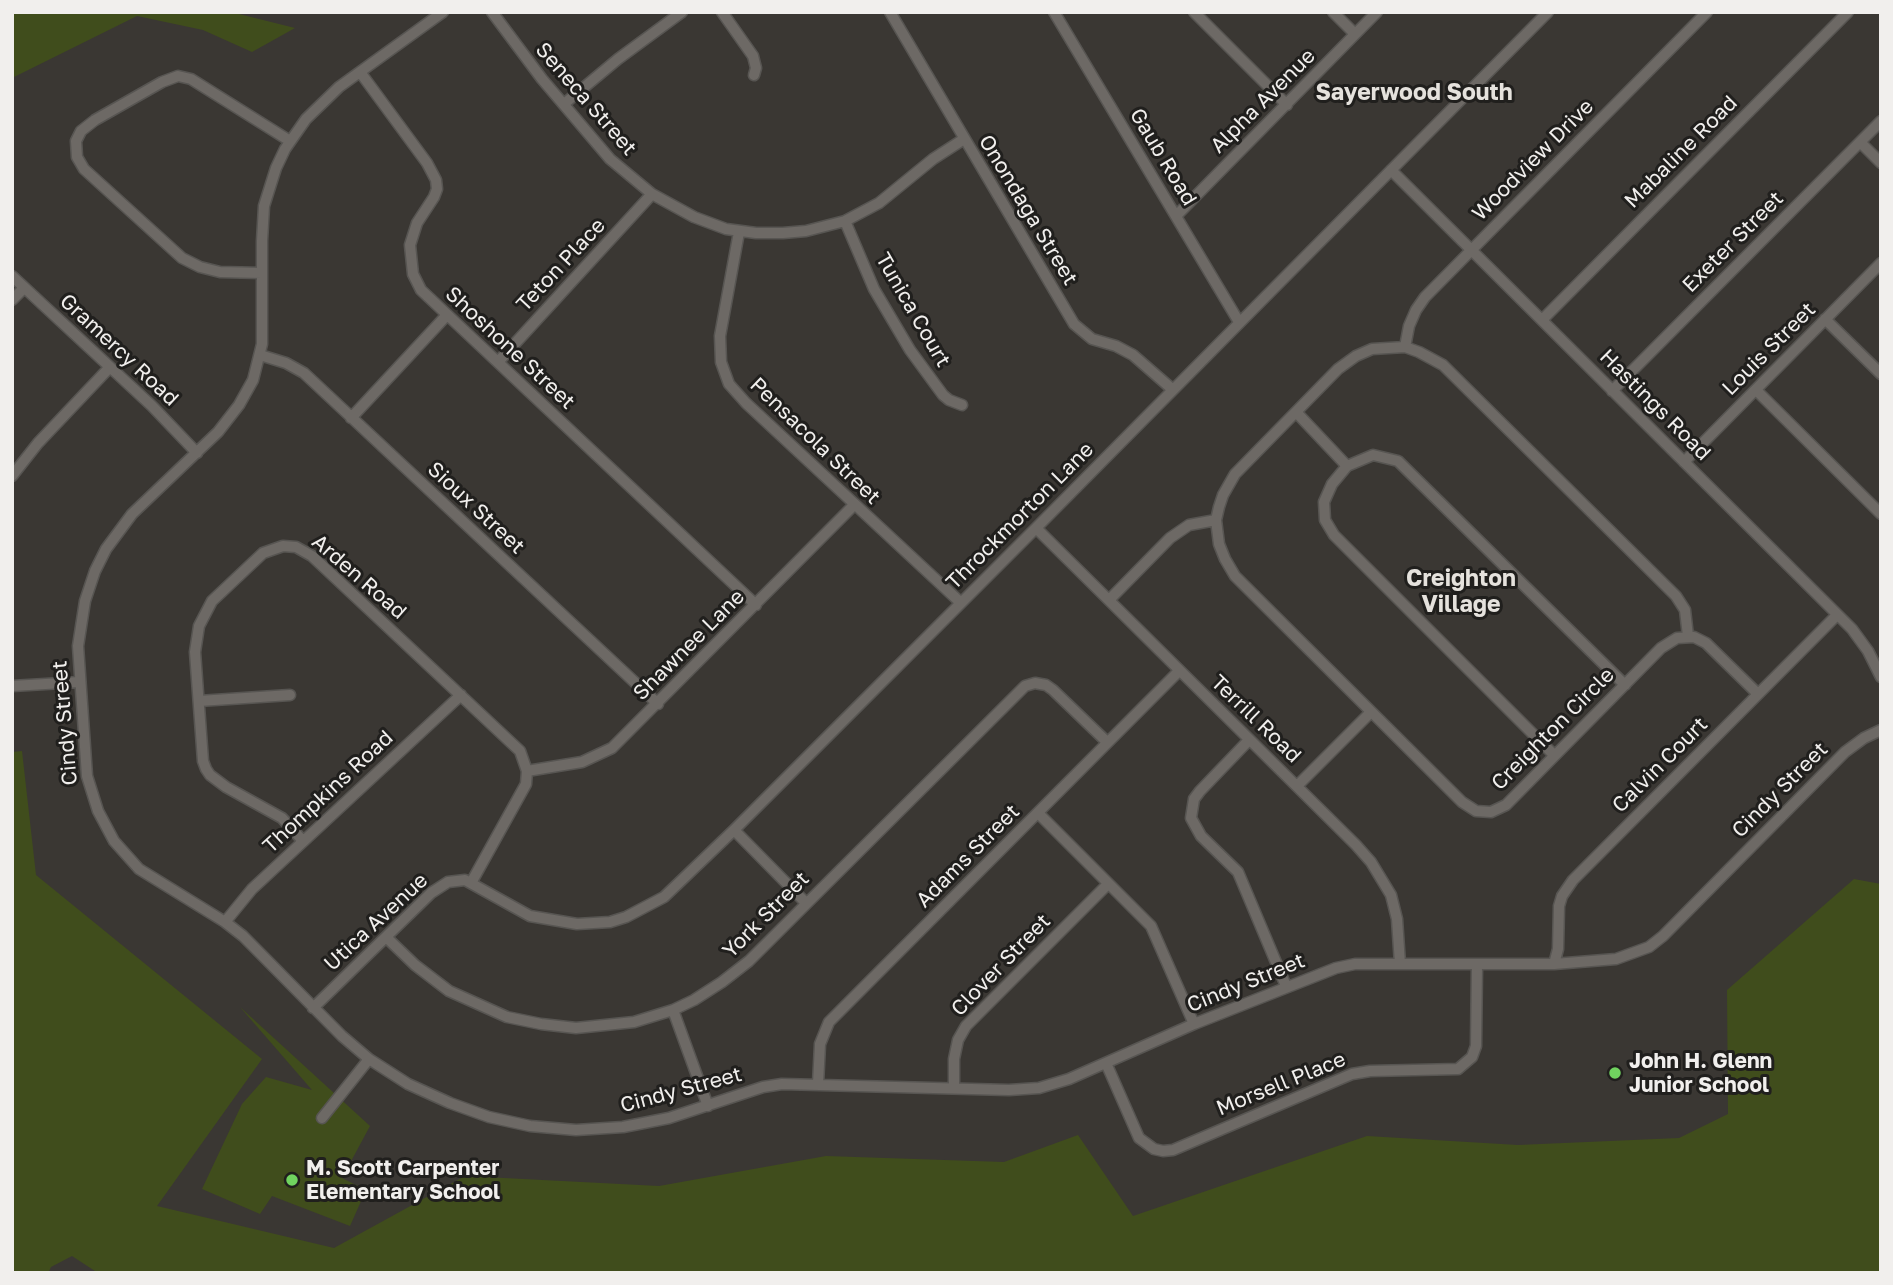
<!DOCTYPE html>
<style>
body{margin:0}
#map{position:relative;width:1893px;height:1285px;overflow:hidden;background:#3a3733;font-family:"Golos Text",sans-serif}
canvas{display:block}
.frame{position:absolute;inset:0;border:14px solid #f1efed;pointer-events:none}
</style>
<div id="map">
<canvas width="1893" height="1285"></canvas>
<div class="frame"></div>
</div>
<script>
const context = document.querySelector('canvas').getContext('2d');
context.lineJoin = 'round';
function fillPath(path, color) {
  context.fillStyle = color;
  context.fill(path, 'evenodd');
}
function shape(rows) {
  const path = new Path2D();
  for (const r of rows) {
    path.moveTo(r[0], r[1]);
    for (let i = 2; i < r.length; i += 2) path.lineTo(r[i], r[i + 1]);
  }
  return path;
}
function trace(path, color, width, dash) {
  context.strokeStyle = color;
  context.lineWidth = width;
  context.lineCap = dash ? 'butt' : 'round';
  context.setLineDash(dash || []);
  context.stroke(path);
}
function label(font, color, halo, rows, align = 'center') {
  context.font = font + ' "Golos Text",sans-serif';
  context.lineWidth = 6;
  context.setLineDash([]);
  context.textBaseline = 'middle';
  context.strokeStyle = halo;
  context.fillStyle = color;
  for (const [text, x, y, turn = 0] of rows) {
    context.save();
    context.translate(x, y);
    context.rotate((+turn || 0) * Math.PI / 180);
    context.textAlign = isNaN(turn) ? turn : align;
    if (halo) context.strokeText(text, 0, 0);
    context.fillText(text, 0, 0);
    context.restore();
  }
}
fillPath(shape([
 [12,12,231,12,295,28,252,52,203,30,137,16,12,78],
 [22,751,36,875,262,1059,157,1206,334,1248,465,1176,659,1186,826,1156,1004,1162,1078,1135,1133,1216,1367,1136,1518,1145,1679,1138,1728,1114,1727,990,1854,879,1881,884,1881,1273,98,1273,72,1256,51,1267,48,1273,12,1273,12,752],
 [240,1007,370,1126,342,1178,366,1190,350,1226,272,1196,260,1214,202,1189,242,1104,266,1077,312,1090]
]), '#404d1c');
const minor = shape([
 [443,12,339,87,306,119,285,149,276,168,264,206,262,241,262,344,253,380,239,405,218,432,132,514,106,549,95,571,85,601,78,646,87,776,98,811,114,841,139,869,225,922,243,936,342,1036,369,1059,408,1084,450,1103,489,1117,530,1126,576,1130,623,1127,669,1118,763,1087,782,1084,1009,1090,1039,1088,1069,1079,1194,1024,1336,968,1355,964,1554,964,1616,959,1649,947,1663,936,1845,752,1864,738,1881,730],
 [492,12,542,79,610,159,652,194,694,217,726,229,756,233,783,233,806,231,845,221,879,203,933,159,964,139],
 [722,12,753,56,756,68,754,75],
 [890,12,1074,324,1092,339,1116,346,1133,355,1172,389],
 [1054,12,1239,322],
 [1194,12,1287,105],
 [1333,12,1355,34],
 [360,72,427,163,436,180,437,189,434,197,417,223,410,245,413,274,421,290,756,605],
 [564,104,618,59,682,12],
 [1860,142,1881,163],
 [1391,170,1852,629,1868,651,1881,677],
 [1176,216,1377,12],
 [845,221,874,289,910,350,943,395,949,400,962,405],
 [739,232,720,336,721,362,729,384,746,403,960,602],
 [262,273,220,272,200,267,182,258,84,169,77,157,76,141,81,131,95,120,162,82,178,76,191,79,290,141],
 [12,276,152,406,197,453],
 [12,300,24,288],
 [1825,319,1881,374],
 [1542,320,1848,12],
 [1405,347,1409,326,1416,310,1425,297,1707,12],
 [260,355,286,363,304,373,658,704],
 [498,362,652,194],
 [1756,390,1881,514],
 [1612,391,1881,121],
 [1296,412,1347,466],
 [351,418,446,316],
 [1684,462,1881,263],
 [12,476,38,443,110,367],
 [1036,528,1356,845,1371,862,1391,895,1397,919,1400,964],
 [1109,600,1170,538,1189,525,1216,520],
 [1688,636,1685,610,1676,596,1443,365,1419,352,1405,347,1372,349,1356,356,1338,369,1235,474,1223,495,1219,507,1216,520,1219,544,1225,559,1235,576,1462,802,1476,811,1491,812,1506,805,1661,648,1677,638,1694,637,1706,643,1758,694],
 [12,686,79,682],
 [199,701,290,695],
 [1249,740,1200,791,1194,799,1191,818,1201,836,1238,872,1286,986],
 [1554,755,1334,535,1325,520,1324,502,1332,484,1347,466,1373,455,1398,461,1625,685],
 [527,771,582,762,612,748,854,505],
 [1297,786,1371,712],
 [1038,813,1151,926,1194,1024],
 [734,830,806,903],
 [303,841,282,818,226,787,210,775,206,769,203,761,195,652,199,626,212,601,263,553,283,546,296,547,312,556,520,751,527,771,526,784,471,883],
 [225,922,252,889,461,695],
 [387,938,415,965,449,991,507,1017,541,1024,576,1028,634,1022,673,1010,694,1000,722,982,749,961,1025,686,1035,683,1046,685,1053,690,1107,742],
 [1554,964,1558,949,1559,906,1562,896,1573,880,1837,615],
 [313,1008,431,893,448,882,465,880,530,916,577,924,610,922,626,917,664,897,734,830,1036,528,1548,12],
 [673,1010,708,1106],
 [1106,1063,1139,1138,1154,1149,1163,1151,1173,1150,1352,1074,1370,1071,1458,1069,1472,1057,1476,1046,1477,965],
 [818,1084,820,1044,829,1022,1179,671],
 [954,1088,954,1059,958,1040,966,1026,1108,884],
 [322,1118,369,1059]
]);
trace(minor, '#575552', 13);
trace(minor, '#6d6965', 10);
for (const [x, y, r, color] of [
 [1615,1073,7,"#70d35f"],
 [292,1180,7,"#70d35f"]
]) {
  const dot = new Path2D();
  dot.arc(x, y, r, 0, 2 * Math.PI);
  context.fillStyle = color;
  context.fill(dot);
  trace(dot, '#201f1d', 2.5);
}
label('21px', '#f1efed', '#201f1d', [
 ["Seneca Street",586,99,49],
 ["Alpha Avenue",1263,101,-45],
 ["Mabaline Road",1681,152,-45],
 ["Gaub Road",1163,157,59],
 ["Woodview Drive",1533,160,-45],
 ["Onondaga Street",1028,210,59],
 ["Exeter Street",1733,242,-45],
 ["Teton Place",561,265,-47],
 ["Tunica Court",913,310,60],
 ["Shoshone Street",510,348,43],
 ["Louis Street",1769,349,-45],
 ["Gramercy Road",119,350,43],
 ["Hastings Road",1655,405,45],
 ["Pensacola Street",815,441,44],
 ["Sioux Street",476,508,43],
 ["Throckmorton Lane",1020,516,-45],
 ["Arden Road",359,577,41],
 ["Shawnee Lane",689,645,-45],
 ["Terrill Road",1256,719,44],
 ["Cindy Street",65,723,-95],
 ["Creighton Circle",1553,729,-45],
 ["Calvin Court",1660,765,-45],
 ["Cindy Street",1780,790,-45],
 ["Thompkins Road",328,792,-43],
 ["Adams Street",968,856,-45],
 ["York Street",766,915,-45],
 ["Utica Avenue",376,922,-43],
 ["Clover Street",1001,965,-46],
 ["Cindy Street",1246,983,-22],
 ["Morsell Place",1281,1084,-22],
 ["Cindy Street",681,1090,-15]
]);
label('bold 21px', '#f1efed', '#201f1d', [
 ["John H. Glenn",1629,1061],
 ["Junior School",1629,1085],
 ["M. Scott Carpenter",306,1168],
 ["Elementary School",306,1192]
], 'left');
label('bold 23px', '#e5e2dd', '#201f1d', [
 ["Sayerwood South",1414,93],
 ["Creighton",1461,579],
 ["Village",1461,605]
]);
</script>
